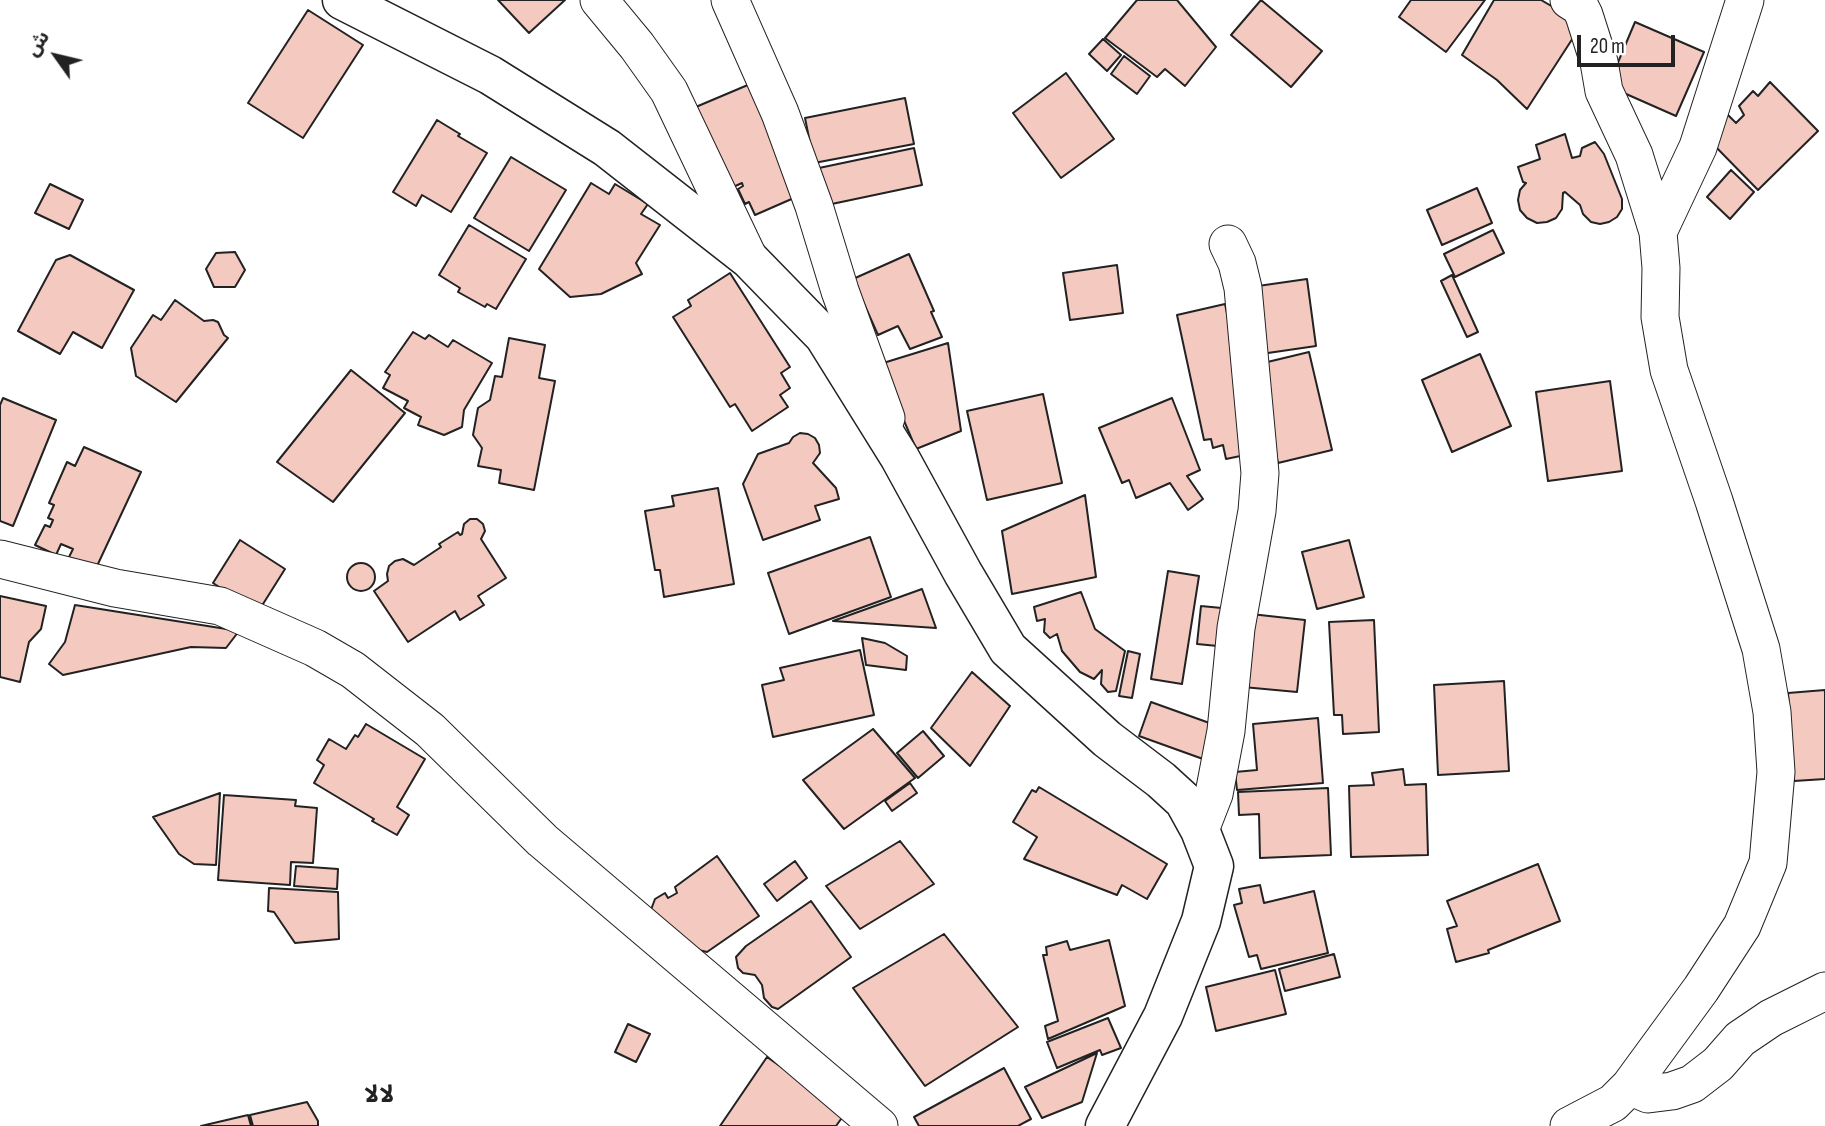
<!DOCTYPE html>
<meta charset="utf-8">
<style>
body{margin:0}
#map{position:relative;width:1825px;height:1126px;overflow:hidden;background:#fff;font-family:"Sofia Sans Condensed","Noto Sans Arabic",sans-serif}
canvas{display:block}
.north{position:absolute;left:21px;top:21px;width:70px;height:70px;-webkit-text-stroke:5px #fff;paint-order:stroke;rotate:304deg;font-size:19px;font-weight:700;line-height:28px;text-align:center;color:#222}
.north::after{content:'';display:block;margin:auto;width:24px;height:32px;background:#222;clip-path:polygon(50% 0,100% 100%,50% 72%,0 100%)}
.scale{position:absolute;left:1577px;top:35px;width:98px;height:32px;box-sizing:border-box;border:4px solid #222;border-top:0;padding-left:9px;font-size:21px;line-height:24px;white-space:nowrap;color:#222;-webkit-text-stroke:5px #fff;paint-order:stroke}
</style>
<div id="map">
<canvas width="1825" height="1126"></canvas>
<div class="north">ش</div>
<div class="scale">20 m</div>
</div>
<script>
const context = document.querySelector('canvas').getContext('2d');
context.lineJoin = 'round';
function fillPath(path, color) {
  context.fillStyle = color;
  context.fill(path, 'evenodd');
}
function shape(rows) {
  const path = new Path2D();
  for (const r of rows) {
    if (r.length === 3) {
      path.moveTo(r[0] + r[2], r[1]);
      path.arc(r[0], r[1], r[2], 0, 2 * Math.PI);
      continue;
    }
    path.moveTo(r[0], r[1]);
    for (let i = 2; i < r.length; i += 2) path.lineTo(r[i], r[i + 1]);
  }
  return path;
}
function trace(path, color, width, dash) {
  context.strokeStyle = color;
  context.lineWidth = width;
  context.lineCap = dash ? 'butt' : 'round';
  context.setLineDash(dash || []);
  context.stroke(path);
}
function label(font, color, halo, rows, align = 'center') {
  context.font = font + ' "Sofia Sans Condensed","Noto Sans Arabic",sans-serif';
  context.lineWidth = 5;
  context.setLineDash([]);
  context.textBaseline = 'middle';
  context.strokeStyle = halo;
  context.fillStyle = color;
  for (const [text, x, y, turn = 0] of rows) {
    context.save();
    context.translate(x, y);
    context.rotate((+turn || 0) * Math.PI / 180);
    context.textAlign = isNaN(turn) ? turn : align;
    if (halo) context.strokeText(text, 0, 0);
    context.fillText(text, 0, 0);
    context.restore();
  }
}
const building = shape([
 [498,0,565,0,529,33,498,0],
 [1137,0,1177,0,1216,47,1185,86,1165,69,1157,77,1105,38,1137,0],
 [1261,0,1322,51,1291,87,1231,35,1261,0],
 [1411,0,1485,0,1446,52,1399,17,1411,0],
 [1494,0,1541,0,1582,24,1527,109,1497,80,1462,55,1494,0],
 [308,10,363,45,303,138,248,103,308,10],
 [1635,22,1704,52,1676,116,1608,86,1635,22],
 [1103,39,1121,55,1107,71,1089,54,1103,39],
 [1124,56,1150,76,1137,94,1111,74,1124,56],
 [1066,73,1114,139,1061,178,1013,113,1066,73],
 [762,79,803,194,755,215,749,202,745,204,738,189,743,186,742,183,731,188,691,109,762,79],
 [1770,82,1818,131,1758,190,1712,143,1723,110,1736,123,1744,115,1739,106,1753,91,1758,96,1770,82],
 [905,98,914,144,814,163,805,118,905,98],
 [437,120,460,134,458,136,487,153,451,212,422,195,416,206,393,192,437,120],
 [1565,134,1572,158,1580,156,1582,148,1595,142,1604,154,1622,199,1622,209,1617,217,1609,222,1600,224,1591,222,1583,214,1580,205,1565,192,1563,193,1562,209,1556,218,1547,222,1537,223,1527,218,1520,210,1518,200,1520,190,1526,183,1523,182,1518,167,1540,159,1536,145,1565,134],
 [914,148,922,185,827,205,819,168,914,148],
 [511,157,566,190,529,251,474,218,511,157],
 [1731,170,1754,192,1730,219,1707,197,1731,170],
 [591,183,609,194,615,184,648,204,641,214,660,225,636,263,642,274,601,294,570,297,539,269,591,183],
 [50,184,83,200,69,229,35,213,50,184],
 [1477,188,1492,223,1442,245,1427,210,1477,188],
 [469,225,526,259,496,309,487,304,485,307,458,292,460,288,439,275,469,225],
 [1493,230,1504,253,1455,277,1444,254,1493,230],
 [235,252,245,270,235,287,214,287,206,269,216,253,235,252],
 [909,254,934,311,931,312,942,337,910,349,898,326,878,335,853,279,909,254],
 [70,255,134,290,102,348,73,332,60,354,18,331,56,260,70,255],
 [1117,265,1123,313,1070,320,1063,273,1117,265],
 [730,273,790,367,781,373,790,388,780,395,788,407,752,431,735,404,730,407,673,317,691,306,688,300,730,273],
 [1452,275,1478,332,1467,337,1441,281,1452,275],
 [1307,279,1316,346,1261,354,1251,287,1307,279],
 [175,300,204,321,213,320,218,322,224,335,228,338,176,402,136,376,131,348,153,315,161,320,175,300],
 [1225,304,1252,429,1250,454,1226,459,1223,445,1213,448,1211,439,1204,440,1177,315,1225,304],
 [413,332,425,339,429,335,448,347,453,340,492,363,464,410,462,427,444,435,418,425,421,417,404,408,408,401,383,388,390,375,385,372,413,332],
 [509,338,545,345,539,378,555,381,534,490,499,483,501,470,478,466,482,448,473,435,478,408,490,400,495,376,502,377,509,338],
 [948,343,961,431,916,449,880,364,948,343],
 [1309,352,1332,450,1278,463,1255,365,1309,352],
 [1480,354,1511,426,1452,452,1422,380,1480,354],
 [351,370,405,413,333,502,277,462,351,370],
 [1610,381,1622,471,1548,481,1536,392,1610,381],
 [1043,394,1062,483,987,500,967,411,1043,394],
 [3,398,56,420,13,526,0,521,0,405,3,398],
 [1172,398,1200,470,1187,476,1203,499,1188,510,1170,483,1136,498,1129,480,1122,483,1099,428,1172,398],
 [800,433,808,434,815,438,819,445,820,453,813,463,836,488,839,499,815,506,820,520,763,540,743,484,758,454,789,443,793,437,800,433],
 [84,447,141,472,97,566,68,559,73,549,61,544,56,555,35,545,45,525,50,527,53,520,48,518,54,505,49,503,67,462,75,466,84,447],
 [718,488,734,584,664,597,660,570,655,570,645,511,674,506,672,496,718,488],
 [1085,495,1096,577,1012,594,1002,531,1085,495],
 [470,519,477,519,483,524,485,531,481,539,506,578,478,596,484,605,460,620,455,611,408,642,374,591,388,581,387,574,389,566,395,561,403,559,414,565,441,547,439,544,458,532,460,535,462,534,464,524,470,519],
 [870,537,891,597,789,634,768,573,870,537],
 [240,540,285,569,258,612,213,583,240,540],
 [1349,540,1364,597,1317,609,1302,552,1349,540],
 [361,577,14],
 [1168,571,1199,576,1182,684,1151,679,1168,571],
 [922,589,936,628,833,621,922,589],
 [1081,592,1095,629,1125,651,1116,691,1108,692,1101,684,1102,670,1094,679,1080,672,1062,651,1057,634,1050,638,1044,632,1045,619,1037,621,1034,607,1081,592],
 [0,596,46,606,41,629,29,642,20,682,0,677,0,596],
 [75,605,239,631,226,648,191,647,63,675,49,664,65,642,75,605],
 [1201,606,1232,609,1228,647,1197,644,1201,606],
 [1251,614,1305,620,1297,692,1243,687,1251,614],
 [1374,620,1379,732,1343,734,1342,715,1334,715,1329,622,1374,620],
 [862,638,885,643,907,656,906,670,866,665,862,638],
 [860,650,874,715,773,737,762,685,784,680,780,668,860,650],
 [1128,651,1140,654,1132,698,1119,696,1128,651],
 [972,672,1010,706,970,766,931,728,972,672],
 [1504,681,1509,771,1438,775,1434,685,1504,681],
 [1825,690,1825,779,1794,781,1788,693,1825,690],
 [1151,702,1215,725,1203,759,1139,736,1151,702],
 [1318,718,1323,783,1237,790,1235,772,1257,770,1253,724,1318,718],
 [366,724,425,759,397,807,409,815,397,835,372,821,374,819,314,783,324,765,317,760,329,739,346,749,355,735,358,737,366,724],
 [873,729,915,778,844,829,803,780,873,729],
 [923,731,944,756,918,778,897,753,923,731],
 [1403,769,1405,785,1426,784,1428,855,1351,857,1349,786,1374,785,1372,773,1403,769],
 [910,783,917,793,892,811,885,801,910,783],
 [1039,787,1167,864,1147,899,1122,885,1117,895,1024,859,1037,837,1013,822,1032,790,1036,792,1039,787],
 [1328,788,1331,855,1260,858,1259,814,1239,815,1238,792,1328,788],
 [220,793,216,865,194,864,179,854,153,817,220,793],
 [224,795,296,800,295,806,317,808,313,863,291,862,290,885,218,880,224,795],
 [900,841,934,884,860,929,826,886,900,841],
 [717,856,759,916,707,952,690,948,649,915,655,899,665,893,668,898,677,893,675,887,717,856],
 [795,861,807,878,777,901,764,884,795,861],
 [1538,864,1560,921,1488,950,1489,953,1456,962,1447,929,1457,926,1447,901,1538,864],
 [296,866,338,869,337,889,294,886,296,866],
 [1260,885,1264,903,1314,891,1328,953,1261,969,1257,955,1249,957,1234,905,1242,903,1239,889,1260,885],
 [269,888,338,892,339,939,295,943,274,912,268,911,269,888],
 [811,901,851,957,778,1009,772,1007,764,998,762,985,755,975,743,973,738,968,736,957,746,946,811,901],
 [944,934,1018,1027,925,1086,853,988,944,934],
 [1109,940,1125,1006,1048,1039,1045,1026,1058,1021,1043,955,1047,955,1046,947,1067,941,1070,950,1109,940],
 [1334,954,1340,977,1285,991,1279,969,1334,954],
 [1275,970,1286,1014,1216,1031,1206,987,1275,970],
 [1108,1018,1121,1048,1102,1055,1100,1050,1057,1068,1047,1042,1108,1018],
 [628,1024,650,1034,636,1062,615,1052,628,1024],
 [1097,1053,1082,1102,1042,1118,1025,1087,1097,1053],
 [767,1057,846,1112,836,1126,720,1126,767,1057],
 [1004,1068,1031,1119,1018,1126,919,1126,914,1117,1004,1068],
 [307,1102,318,1121,318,1126,253,1126,250,1115,307,1102],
 [248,1115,251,1126,201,1126,248,1115]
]);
fillPath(building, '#f3c9c0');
trace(building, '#222', 2);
const minor = shape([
 [599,0,637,46,669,91,749,259],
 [730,0,780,113,814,206,840,291,886,418],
 [1569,0,1580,7,1584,15,1599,62,1604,91,1634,155,1658,232],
 [0,559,115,588,220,606,315,648,353,670,430,730,542,840,879,1126],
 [1200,830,1214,794,1226,731,1236,628,1257,511,1260,473,1243,288,1237,263,1228,244],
 [1630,1086,1648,1094,1672,1091,1692,1084,1718,1064,1740,1039,1771,1018,1825,991],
 [1569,1126,1613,1103,1630,1086,1701,989,1742,926,1768,863,1776,772,1772,712,1761,649,1714,501,1669,370,1660,317,1661,268,1658,232,1698,147,1745,0]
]);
const major = shape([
 [342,0,490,75,607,148,749,259,824,336,900,458,963,573,1008,649,1107,739,1161,780,1184,801,1200,830,1214,866,1201,921,1163,1016,1105,1126]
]);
trace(minor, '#222', 39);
trace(major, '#222', 41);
trace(minor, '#fff', 37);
trace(major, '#fff', 38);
label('bold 24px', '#222', '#fff', [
 ["لالا",379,1096]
]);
</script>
